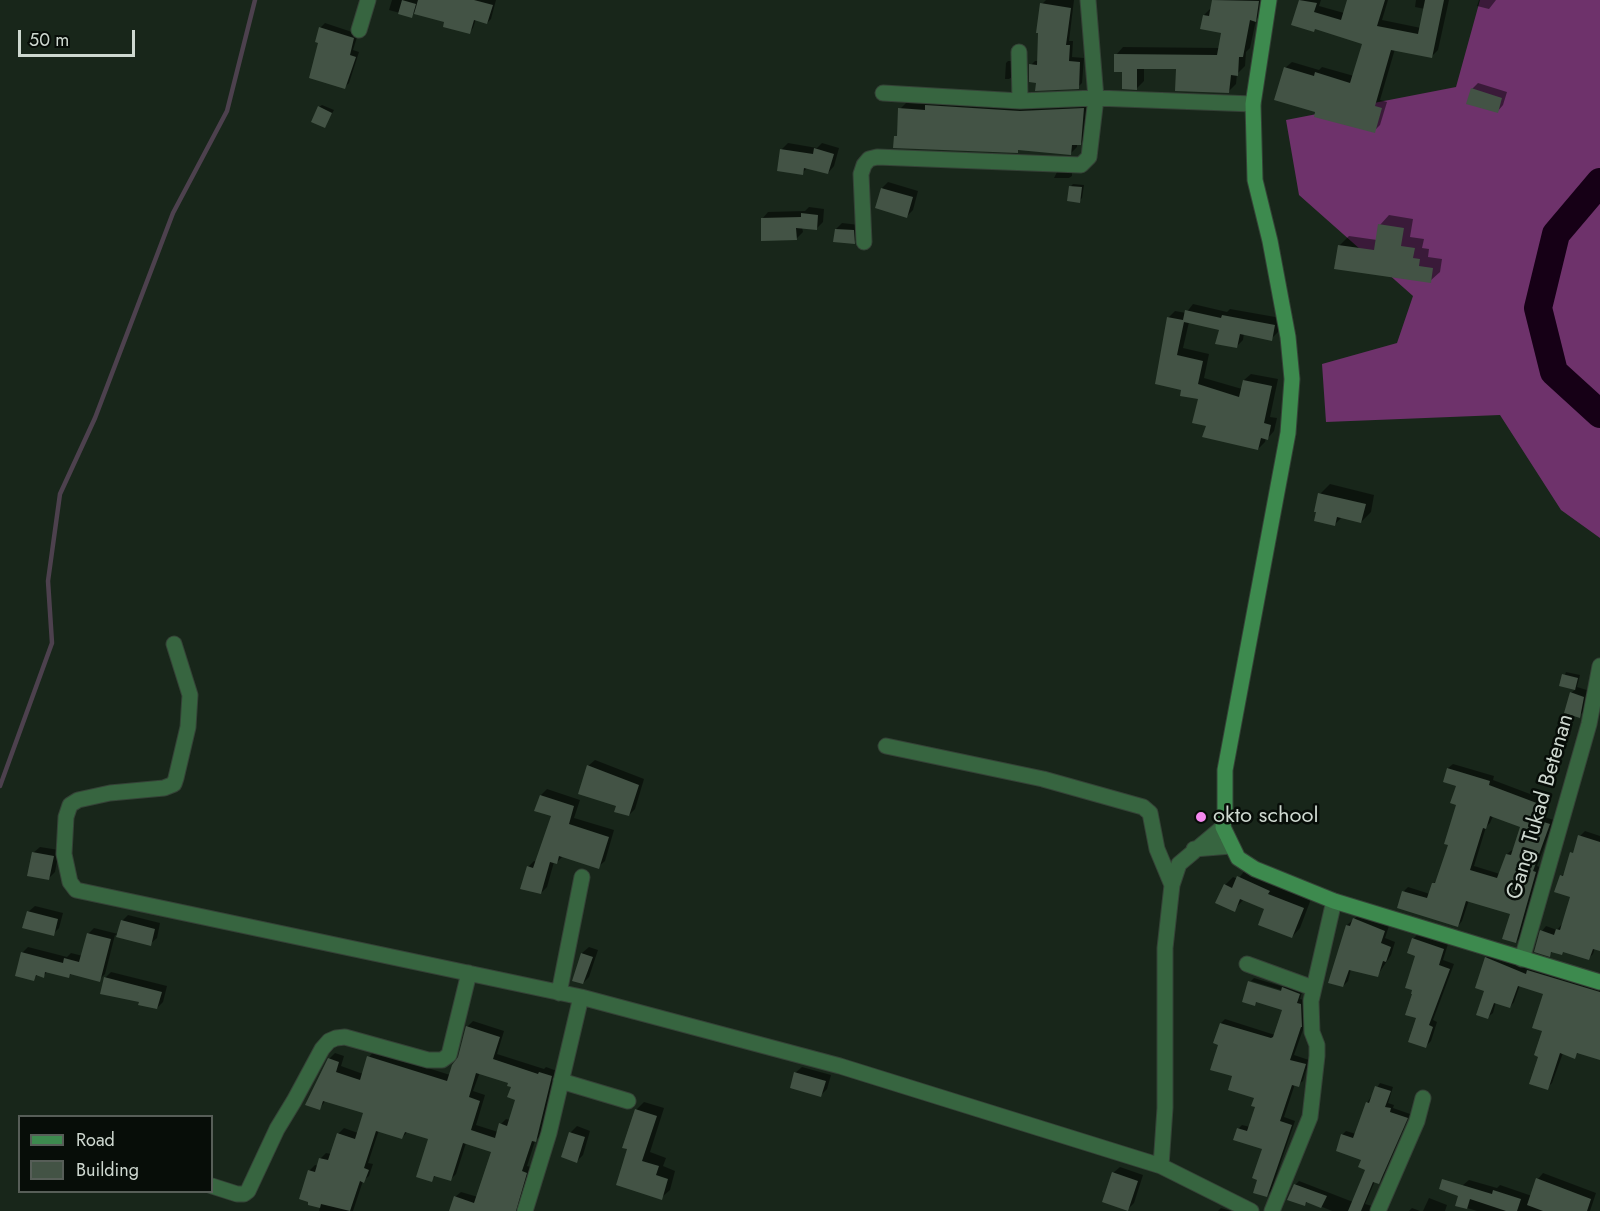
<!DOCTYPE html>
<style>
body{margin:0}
#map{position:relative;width:1600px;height:1211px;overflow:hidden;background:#18261a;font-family:Jost,sans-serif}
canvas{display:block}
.legend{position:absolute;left:18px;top:1115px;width:195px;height:78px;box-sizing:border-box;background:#070d08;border:2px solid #575e58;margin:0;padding:8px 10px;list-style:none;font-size:18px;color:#ced8d0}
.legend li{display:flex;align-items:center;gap:12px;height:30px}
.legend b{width:30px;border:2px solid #575e58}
.scale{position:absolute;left:18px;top:30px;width:117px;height:27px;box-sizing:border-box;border:3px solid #ced8d0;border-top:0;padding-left:8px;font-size:18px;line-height:21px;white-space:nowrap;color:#ced8d0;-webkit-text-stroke:4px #070d08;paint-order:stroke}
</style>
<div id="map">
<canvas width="1600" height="1211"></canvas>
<ul class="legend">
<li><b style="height:8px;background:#3d8a4e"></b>Road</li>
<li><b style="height:16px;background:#435345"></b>Building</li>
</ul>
<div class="scale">50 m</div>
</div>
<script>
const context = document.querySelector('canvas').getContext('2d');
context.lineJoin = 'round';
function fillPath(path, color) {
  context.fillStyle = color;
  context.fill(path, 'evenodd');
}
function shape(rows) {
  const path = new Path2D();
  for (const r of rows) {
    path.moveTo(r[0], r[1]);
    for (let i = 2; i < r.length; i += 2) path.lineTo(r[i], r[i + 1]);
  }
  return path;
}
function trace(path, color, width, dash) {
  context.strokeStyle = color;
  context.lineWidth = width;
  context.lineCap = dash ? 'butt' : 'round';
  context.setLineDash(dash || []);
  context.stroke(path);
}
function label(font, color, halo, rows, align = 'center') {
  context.font = font + ' Jost,sans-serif';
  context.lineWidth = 5;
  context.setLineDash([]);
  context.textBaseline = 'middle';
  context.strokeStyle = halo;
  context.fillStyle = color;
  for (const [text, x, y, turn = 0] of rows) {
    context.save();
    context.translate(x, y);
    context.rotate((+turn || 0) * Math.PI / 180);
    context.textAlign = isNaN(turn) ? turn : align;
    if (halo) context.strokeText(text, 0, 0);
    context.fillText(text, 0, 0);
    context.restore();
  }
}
fillPath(shape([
 [1480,0,1600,0,1600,538,1561,510,1500,415,1326,422,1322,364,1397,343,1413,296,1299,195,1286,120,1456,87]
]), '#6e326b');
fillPath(shape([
 [392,0,496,0,491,19,487,23,476,19,473,28,469,33,446,21,415,12,411,16,389,10],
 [1046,0,1074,0,1069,41,1073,41,1072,57,1084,58,1082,83,1078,87,1037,81,1031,65,1035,61,1038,61,1042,4],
 [1214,0,1265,0,1263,12,1256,20,1250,48,1246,52,1245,66,1237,74,1236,84,1228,92,1178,68,1144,67,1144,81,1137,88,1123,71,1116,55,1123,47,1220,48,1223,32,1204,15,1212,7],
 [1300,0,1321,0,1319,6,1344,13,1348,0,1388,0,1382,20,1421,28,1425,9,1415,7,1416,0,1449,0,1438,50,1431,57,1395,49,1380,100,1387,102,1380,125,1374,131,1317,111,1285,68,1292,62,1319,70,1322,67,1354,76,1364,43,1316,28,1314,30,1293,24],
 [1479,0,1496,0,1489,9,1477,6],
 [325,23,358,34,353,50,359,52,349,83,345,87,320,42,320,28],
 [1008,61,1012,61,1012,77,1009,79,1005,79,1006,63],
 [1478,83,1507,92,1503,105,1497,112,1472,89],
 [933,100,1089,103,1086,138,1080,144,1077,144,1077,147,1071,153,1020,149,1017,151,896,137,899,134,900,109,906,103,929,104],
 [322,105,334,110,324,127,319,107],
 [788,143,817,148,822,143,839,148,834,166,828,173,808,167,802,173,778,169,782,149],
 [1057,172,1072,172,1072,176,1069,178,1054,178],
 [888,182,918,191,913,210,907,216,882,188],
 [1073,184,1084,185,1082,198,1079,201,1071,186],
 [809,207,824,209,823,222,816,229,802,227,803,232,796,239,762,219,768,212,805,211],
 [1389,215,1413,219,1410,237,1424,239,1422,248,1429,249,1428,257,1442,259,1440,272,1430,281,1339,246,1349,236,1377,240,1380,225],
 [842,223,859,225,860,236,854,242,836,229],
 [1193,304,1227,312,1230,309,1281,318,1278,332,1271,339,1244,333,1243,340,1236,347,1220,328,1189,322,1183,348,1209,354,1204,378,1242,389,1244,380,1251,374,1278,379,1270,417,1277,418,1274,431,1268,438,1266,438,1265,442,1258,449,1208,425,1200,398,1183,388,1168,318,1175,311,1186,313],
 [1330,484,1374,495,1371,512,1361,522,1342,517,1335,524,1320,494],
 [1566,672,1580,675,1577,687,1590,691,1585,710,1579,716,1571,693,1576,689,1561,685],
 [595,760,644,779,635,809,629,815,618,805,588,766],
 [1453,764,1494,776,1493,780,1546,800,1541,816,1554,820,1537,866,1540,867,1521,937,1516,942,1511,913,1469,900,1462,921,1458,926,1404,891,1408,887,1430,894,1434,883,1437,880,1450,844,1458,804,1458,785,1444,781,1448,768],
 [1493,816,1521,826,1514,850,1512,850,1507,854,1500,874,1474,866,1486,827,1490,823],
 [547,789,580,800,574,818,614,830,605,861,598,867,563,856,556,863,554,862,547,887,541,893,528,867,534,861,537,862,552,815,541,795],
 [1585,831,1600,836,1600,948,1595,948,1593,954,1588,959,1564,951,1553,951,1549,955,1542,931,1546,926,1557,930,1562,924,1572,896,1561,876,1566,872,1580,836],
 [40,847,59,850,55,872,48,879,33,853],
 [1246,869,1277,882,1275,885,1311,899,1300,928,1292,937,1266,909,1244,899,1234,910,1225,885,1233,877,1238,879],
 [35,906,63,913,59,928,53,934,28,912],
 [1360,914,1389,926,1385,938,1395,942,1391,955,1377,976,1351,969,1348,981,1343,986,1347,925],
 [128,915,160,923,157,938,150,944,115,935,105,974,99,980,72,973,68,977,48,971,43,976,38,974,34,979,22,953,28,947,67,957,71,953,83,956,88,934,94,928,118,934,122,921],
 [1418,934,1448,944,1443,960,1454,964,1433,1020,1437,1022,1431,1041,1426,1046,1414,993,1417,955,1413,939],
 [589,947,598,950,589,977,583,983,574,980,582,953],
 [1491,953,1530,969,1533,966,1600,986,1600,1058,1579,1052,1574,1057,1563,1053,1552,1083,1547,1088,1540,1056,1544,1030,1544,993,1520,985,1514,1002,1510,1007,1496,1002,1493,1013,1488,1017,1486,990,1486,958],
 [111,972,167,986,163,1002,157,1008,141,1001,105,978],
 [1254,978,1284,987,1288,984,1303,989,1300,999,1305,1000,1306,1021,1294,1055,1309,1060,1303,1081,1298,1085,1295,1084,1284,1117,1295,1121,1271,1191,1267,1196,1264,1148,1238,1129,1242,1125,1250,1127,1256,1106,1255,1097,1233,1075,1220,1044,1221,1023,1225,1019,1275,1035,1284,1009,1258,1001,1254,1004,1244,1001,1287,995,1288,992,1251,981],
 [473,1021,504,1031,497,1054,544,1069,546,1067,557,1071,541,1135,535,1141,527,1166,531,1167,523,1211,456,1211,455,1197,461,1192,478,1197,493,1151,466,1143,456,1174,451,1179,437,1175,431,1180,430,1139,408,1131,402,1138,379,1130,368,1163,373,1164,369,1176,363,1181,353,1211,319,1211,320,1207,309,1171,315,1165,318,1166,321,1158,326,1153,331,1154,338,1134,344,1128,358,1133,365,1113,326,1100,320,1108,329,1059,335,1053,344,1056,341,1066,363,1074,369,1057,374,1051,450,1075,460,1058,467,1027],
 [480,1072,510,1082,517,1099,510,1120,506,1119,501,1124,498,1132,476,1125,485,1095,473,1091],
 [802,1067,831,1075,827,1089,821,1095,795,1073],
 [1380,1083,1393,1087,1388,1103,1394,1105,1393,1108,1410,1114,1382,1179,1379,1182,1375,1181,1365,1204,1372,1206,1374,1211,1332,1211,1308,1201,1305,1204,1295,1185,1299,1181,1353,1202,1367,1169,1363,1159,1342,1135,1346,1131,1356,1134,1367,1103],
 [644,1102,664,1108,650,1152,666,1158,663,1166,675,1171,670,1190,661,1198,629,1148,636,1110],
 [577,1126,590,1131,583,1155,577,1161,563,1157,571,1132],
 [1120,1167,1143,1175,1134,1203,1128,1209,1113,1173],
 [1543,1173,1596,1193,1590,1211,1477,1211,1457,1205,1463,1185,1469,1180,1497,1188,1500,1185,1532,1196,1538,1179],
 [1429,1198,1447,1205,1445,1211,1423,1211],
 [1221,1208,1231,1211,1218,1211],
 [1412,1208,1420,1211,1409,1211]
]), '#0007');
trace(shape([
 [0,786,52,643,48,581,60,494,95,418,173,213,227,111,255,0]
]), '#4d414e', 4.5);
trace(shape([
 [1600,182,1556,234,1538,308,1554,372,1600,414]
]), '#160016', 28);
fillPath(shape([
 [402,0,416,4,412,18,398,14],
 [418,0,474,0,493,5,487,24,474,20,470,34,443,27,444,22,414,14],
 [1212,0,1259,1,1256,22,1250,20,1243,57,1239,57,1238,76,1231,75,1229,93,1175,91,1176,69,1137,69,1137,90,1122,89,1122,72,1114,72,1114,54,1217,55,1221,33,1200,29,1203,15,1209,16],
 [1299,0,1317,3,1314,12,1341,20,1347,0,1385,0,1377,26,1418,34,1425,0,1444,0,1432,58,1391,50,1375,106,1382,108,1375,133,1314,117,1315,112,1274,100,1284,67,1314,76,1315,72,1350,83,1362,44,1315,29,1314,32,1291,25],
 [1040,3,1071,8,1066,45,1070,45,1069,61,1080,62,1079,89,1035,91,1036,83,1029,82,1029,64,1037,65,1038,33,1036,33],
 [319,27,354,38,350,55,356,57,345,89,309,78,318,43,315,42],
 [1471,88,1502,98,1498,113,1466,104],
 [925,105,1020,111,1084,108,1081,145,1072,145,1071,155,1018,150,1018,153,893,148,894,136,897,136,898,108,925,110],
 [318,106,332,113,325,128,311,122],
 [814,148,834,154,828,174,804,168,803,175,777,171,780,149,813,154],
 [1069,186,1082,187,1080,203,1067,201],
 [881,188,913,197,907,218,875,208],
 [801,213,818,215,817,230,796,228,797,240,761,241,761,218,801,217],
 [1378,224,1404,228,1401,246,1415,248,1413,258,1420,259,1419,266,1433,268,1431,283,1334,269,1338,245,1374,250],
 [835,229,854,230,855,244,833,242],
 [1185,310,1221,318,1222,315,1275,325,1272,341,1240,334,1237,348,1215,344,1219,330,1184,322,1177,355,1203,361,1198,384,1239,397,1243,380,1272,386,1264,423,1271,425,1268,440,1261,438,1258,450,1202,437,1206,426,1192,423,1198,399,1180,396,1181,390,1155,384,1167,317,1183,320],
 [1318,493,1366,504,1361,523,1337,517,1335,526,1314,521,1316,512,1314,512],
 [1562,674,1578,678,1575,690,1559,686],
 [1570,692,1584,697,1580,718,1564,713],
 [587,765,639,785,629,816,614,812,616,806,578,794],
 [1447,768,1490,781,1489,785,1542,805,1537,820,1550,824,1533,871,1536,872,1516,943,1502,939,1510,914,1466,901,1458,927,1397,908,1402,891,1427,898,1432,883,1435,883,1448,845,1444,844,1456,805,1450,803,1456,786,1443,782],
 [1490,816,1520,827,1511,855,1506,854,1497,878,1470,870,1483,828,1486,829],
 [540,795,574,806,569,824,609,837,599,869,559,856,557,864,550,862,541,894,520,889,527,866,533,868,551,816,534,811],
 [1578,835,1600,842,1600,951,1593,949,1589,960,1563,952,1562,955,1551,952,1550,957,1534,952,1540,930,1554,935,1556,929,1560,930,1570,897,1554,892,1560,875,1563,876,1570,852,1573,853],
 [32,852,54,856,49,880,27,876],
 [1237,876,1270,891,1268,894,1304,908,1292,938,1258,925,1264,909,1240,899,1235,912,1215,903,1224,884,1232,888],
 [27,911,58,919,54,936,22,928],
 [1353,918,1385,931,1381,943,1391,947,1386,962,1383,961,1378,977,1349,970,1343,987,1328,983,1346,925,1350,926],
 [121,920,155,929,151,946,116,937],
 [87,933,111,939,100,982,70,974,69,978,45,972,44,978,36,975,34,981,15,976,21,952,63,963,64,958,79,962],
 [1412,938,1444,949,1439,965,1450,969,1429,1025,1433,1027,1426,1048,1408,1042,1416,1018,1405,1015,1412,994,1411,994,1412,990,1405,988,1415,956,1407,953],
 [581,953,593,957,583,984,572,981],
 [1485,957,1526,974,1527,970,1600,992,1600,1060,1577,1053,1575,1059,1560,1053,1548,1090,1529,1084,1538,1057,1534,1055,1542,1031,1532,1028,1543,994,1518,986,1510,1008,1494,1003,1488,1019,1476,1015,1484,991,1475,988],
 [104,977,162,992,157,1009,138,1005,139,1002,100,994],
 [1248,981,1281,991,1282,987,1300,994,1297,1003,1301,1004,1302,1027,1301,1027,1290,1060,1306,1064,1299,1087,1292,1085,1280,1121,1292,1125,1267,1197,1253,1193,1257,1180,1252,1178,1262,1149,1233,1140,1237,1128,1247,1131,1255,1107,1251,1106,1254,1098,1228,1090,1232,1076,1210,1070,1218,1045,1213,1043,1220,1023,1271,1038,1273,1037,1282,1010,1256,1002,1255,1006,1242,1002],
 [466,1026,500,1037,493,1059,538,1074,539,1072,552,1076,536,1142,532,1141,522,1171,527,1173,516,1211,449,1211,454,1196,474,1203,491,1152,463,1143,451,1181,434,1176,432,1182,416,1177,428,1139,405,1132,402,1139,376,1131,364,1168,369,1170,364,1183,360,1181,350,1211,321,1204,320,1208,308,1205,308,1202,299,1199,308,1170,315,1172,319,1158,328,1160,337,1133,355,1139,363,1113,323,1101,320,1110,305,1105,328,1058,339,1062,336,1072,360,1080,367,1056,447,1081,452,1065,458,1057],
 [476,1073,508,1083,507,1086,511,1087,507,1097,515,1100,507,1126,499,1123,495,1138,471,1130,480,1101,469,1097],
 [794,1072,826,1081,821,1097,790,1088],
 [1375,1086,1391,1091,1385,1107,1391,1108,1390,1112,1408,1118,1379,1184,1373,1182,1361,1211,1348,1211,1365,1170,1358,1167,1361,1160,1336,1151,1341,1134,1353,1138,1366,1102,1369,1103],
 [635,1109,657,1116,642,1161,659,1166,656,1175,668,1179,662,1200,616,1185,627,1149,622,1148],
 [569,1132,585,1137,577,1163,561,1157],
 [1112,1172,1138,1181,1128,1211,1102,1202],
 [1536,1178,1591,1199,1587,1211,1543,1211,1527,1205],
 [1442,1179,1492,1194,1493,1190,1521,1199,1517,1211,1506,1211,1470,1199,1467,1209,1455,1206,1458,1196,1439,1189],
 [1294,1184,1327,1196,1321,1208,1306,1202,1305,1206,1287,1200]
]), '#435345');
const street = shape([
 [1088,0,1096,98,1253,104],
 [359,30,368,0],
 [1019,52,1020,101],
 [864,242,861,174,864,165,869,159,877,157,1081,165,1089,157,1096,98,1020,101,883,93],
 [174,644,190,695,188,727,176,778,174,784,164,788,110,793,78,800,70,805,66,817,64,854,70,882,76,890,581,997,840,1066,1161,1166],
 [886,746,1043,779,1143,807,1150,813,1157,849,1172,885],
 [1223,827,1179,864,1172,885,1165,948,1165,1108,1161,1166,1251,1211],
 [1194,849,1231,846],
 [1522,959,1589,724,1600,666],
 [1247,964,1313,988],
 [559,993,582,877],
 [561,1081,628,1101],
 [212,1186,237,1194,244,1194,248,1191,277,1129,294,1101,322,1049,329,1041,336,1038,345,1037,428,1060,442,1060,449,1055,469,973],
 [525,1211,549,1133,581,997],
 [1272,1211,1310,1117,1317,1056,1317,1045,1312,1032,1311,1001,1334,901],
 [1378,1211,1417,1121,1423,1098]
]);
const secondary = shape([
 [1269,0,1253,104,1255,180,1270,241,1288,337,1292,379,1288,433,1225,770,1225,809,1223,827,1238,858,1255,869,1334,901,1600,982]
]);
trace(street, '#354237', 17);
trace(secondary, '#354237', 17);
trace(street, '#376540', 15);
trace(secondary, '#3d8a4e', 15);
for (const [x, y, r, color] of [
 [1201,817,6,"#f589ef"]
]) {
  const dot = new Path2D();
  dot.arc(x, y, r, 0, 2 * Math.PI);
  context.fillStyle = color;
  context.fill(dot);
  trace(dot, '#070d08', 2);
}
label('22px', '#ced8d0', '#070d08', [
 ["Gang Tukad Betenan",1541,807,-74]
]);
label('22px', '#ced8d0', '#070d08', [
 ["okto school",1213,817]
], 'left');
</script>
